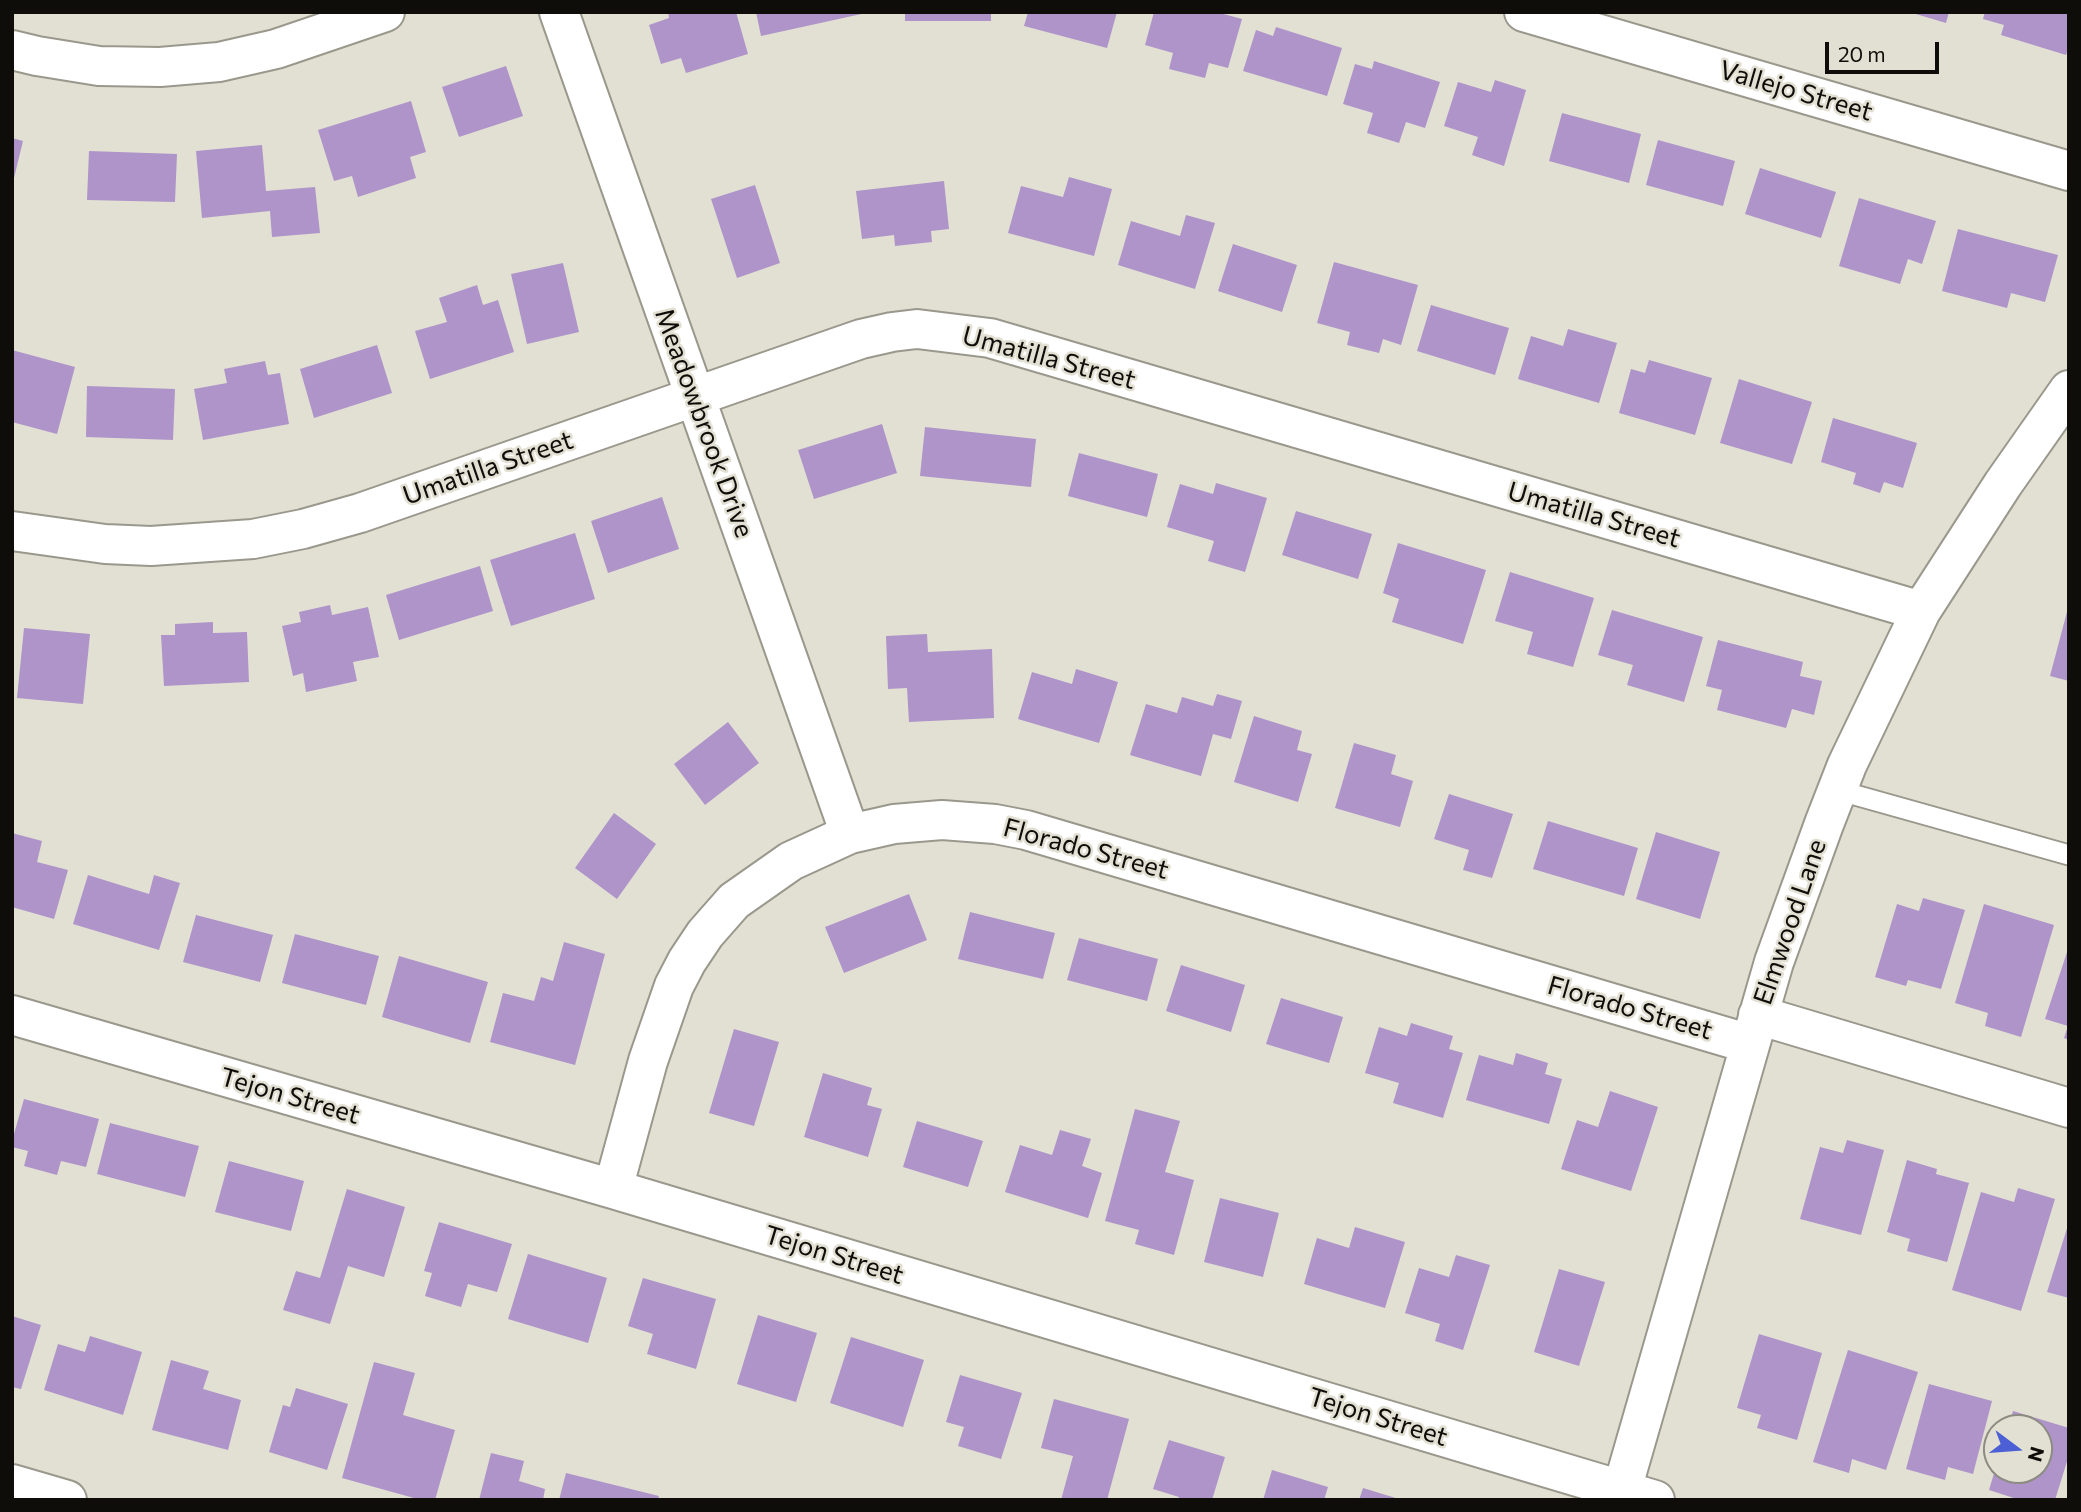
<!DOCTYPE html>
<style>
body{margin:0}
#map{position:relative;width:2081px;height:1512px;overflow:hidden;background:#e2e0d3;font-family:Commissioner,sans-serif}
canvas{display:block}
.frame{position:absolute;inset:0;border:14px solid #0e0d09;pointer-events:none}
.north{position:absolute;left:1983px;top:1414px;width:70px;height:70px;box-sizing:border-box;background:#e2e0d3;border:2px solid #8d8c82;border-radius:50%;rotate:106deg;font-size:19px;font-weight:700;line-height:28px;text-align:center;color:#0e0d09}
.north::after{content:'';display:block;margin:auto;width:24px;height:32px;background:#4c5fd4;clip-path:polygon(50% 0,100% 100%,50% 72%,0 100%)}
.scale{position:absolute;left:1825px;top:42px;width:114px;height:32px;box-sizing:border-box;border:4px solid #0e0d09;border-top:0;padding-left:9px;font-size:21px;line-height:24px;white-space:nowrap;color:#0e0d09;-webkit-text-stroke:5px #e2e0d3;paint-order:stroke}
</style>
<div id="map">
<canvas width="2081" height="1512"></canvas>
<div class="frame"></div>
<div class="north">N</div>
<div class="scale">20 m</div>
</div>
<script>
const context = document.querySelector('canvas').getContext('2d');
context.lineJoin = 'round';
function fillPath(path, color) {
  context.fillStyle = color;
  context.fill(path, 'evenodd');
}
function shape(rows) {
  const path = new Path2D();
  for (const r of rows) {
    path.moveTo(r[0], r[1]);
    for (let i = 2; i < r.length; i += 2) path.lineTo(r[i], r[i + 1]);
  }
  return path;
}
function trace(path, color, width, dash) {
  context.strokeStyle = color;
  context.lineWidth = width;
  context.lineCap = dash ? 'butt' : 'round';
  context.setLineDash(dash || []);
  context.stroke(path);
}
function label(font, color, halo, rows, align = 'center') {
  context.font = font + ' Commissioner,sans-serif';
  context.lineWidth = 5;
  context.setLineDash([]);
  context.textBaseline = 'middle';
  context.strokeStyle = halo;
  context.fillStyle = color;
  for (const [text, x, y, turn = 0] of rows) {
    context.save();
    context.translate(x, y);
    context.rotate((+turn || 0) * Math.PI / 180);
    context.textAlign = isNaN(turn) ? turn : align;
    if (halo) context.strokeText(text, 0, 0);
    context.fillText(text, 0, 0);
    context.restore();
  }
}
fillPath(shape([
 [668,12,736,12,748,54,686,73,681,58,661,64,649,25,669,18],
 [756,12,866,12,866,13,761,36],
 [905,12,991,12,991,21,905,21],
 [1028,12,1117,12,1107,48,1024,26],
 [1154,12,1216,12,1242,19,1228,68,1209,63,1205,78,1169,69,1173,53,1145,45],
 [1909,12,1949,12,1946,23],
 [1985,12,2069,12,2069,46,2066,55,2001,35,2004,25,1983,19],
 [1276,27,1342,48,1327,96,1243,71,1256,30,1273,36],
 [1374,61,1440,82,1425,128,1406,122,1399,143,1367,133,1373,113,1343,104,1355,64,1372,69],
 [506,66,523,116,459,137,442,87],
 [1495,80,1526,90,1504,166,1472,155,1478,137,1444,126,1458,82,1491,92],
 [411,101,426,152,410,157,416,178,358,197,352,176,334,181,318,130],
 [1562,113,1641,134,1629,183,1549,161],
 [12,138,23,141,13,182,12,182],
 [1658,140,1735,161,1723,206,1646,185],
 [262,145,266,191,315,187,320,233,272,237,270,211,202,218,196,151],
 [89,151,177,154,175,202,87,200],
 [1760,168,1836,192,1821,238,1745,214],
 [1069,177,1112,189,1094,256,1008,233,1021,186,1063,197],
 [944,181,949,229,931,231,932,242,895,246,894,235,862,239,856,191],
 [755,185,780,263,737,278,711,199],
 [1859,198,1936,221,1922,264,1908,259,1900,284,1839,266],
 [1186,215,1215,223,1195,289,1118,265,1131,221,1180,236],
 [1958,229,2058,255,2045,302,2011,293,2007,308,1942,291],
 [1233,244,1297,265,1282,312,1218,291],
 [1334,262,1418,285,1401,345,1383,339,1379,353,1347,345,1350,332,1317,323],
 [563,263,579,332,527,344,511,274],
 [477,285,483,305,498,300,514,352,430,379,415,331,447,322,439,298],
 [1431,305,1509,328,1495,375,1417,351],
 [1568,329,1617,343,1599,403,1518,379,1531,336,1563,346],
 [377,345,392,393,314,418,300,369],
 [12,350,75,367,57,434,12,422],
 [1649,360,1712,378,1695,435,1619,413,1631,369,1645,373],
 [265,361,268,375,280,373,289,424,203,440,194,389,227,383,224,369],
 [1739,379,1812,402,1792,464,1720,443],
 [87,386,175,389,173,440,86,437],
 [1833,418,1917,443,1903,488,1884,482,1880,493,1853,484,1856,473,1821,462],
 [882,424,897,473,814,499,798,450],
 [925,427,1036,439,1031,487,920,476],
 [1079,453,1158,474,1147,517,1068,496],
 [1216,483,1267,498,1245,572,1208,561,1214,541,1167,527,1180,484,1213,494],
 [662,497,679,549,608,573,591,521],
 [1296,511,1372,534,1358,579,1282,555],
 [575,533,595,599,511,626,490,560],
 [1398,543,1486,570,1463,644,1392,622,1399,599,1383,593],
 [480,566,493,611,399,640,386,595],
 [1510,572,1594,598,1573,667,1527,654,1533,632,1495,621],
 [330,605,332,615,368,607,379,657,353,662,357,681,306,692,303,673,293,676,282,626,301,622,299,612],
 [2068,608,2069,608,2069,681,2050,676],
 [1612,610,1703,637,1684,702,1627,685,1633,665,1598,655],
 [213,622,213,633,247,632,249,682,164,686,161,635,175,635,175,624],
 [24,628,90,634,83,704,17,698],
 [927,634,928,652,992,649,994,718,909,722,907,688,888,689,886,636],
 [1718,640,1803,662,1800,676,1822,681,1814,715,1792,709,1786,728,1717,710,1722,690,1706,686],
 [1076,669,1118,682,1099,743,1018,719,1032,672,1072,684],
 [1217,694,1242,701,1231,739,1213,734,1201,776,1130,755,1146,704,1177,713,1182,697,1213,706],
 [1254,716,1302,731,1297,750,1312,754,1298,802,1234,782],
 [728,722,759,763,705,805,674,764],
 [1354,743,1396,755,1391,774,1413,781,1400,827,1335,808],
 [1449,794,1513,814,1492,878,1463,870,1469,850,1434,839],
 [614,813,656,844,617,899,575,868],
 [1548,821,1638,848,1624,896,1533,869],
 [1656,832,1720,852,1700,919,1636,899],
 [12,833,42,841,37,862,68,870,54,919,12,907],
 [88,875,149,894,154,875,180,883,159,950,73,924],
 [909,894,927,940,844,973,825,927],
 [1923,898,1965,910,1941,989,1908,980,1906,986,1875,977,1897,904,1919,911],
 [1984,904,2054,925,2021,1037,1985,1026,1988,1013,1955,1003],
 [970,912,1055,933,1043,979,958,959],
 [196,915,273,935,260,982,183,962],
 [295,934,379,956,366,1005,282,983],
 [1079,938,1158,959,1147,1001,1067,980],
 [564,942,605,954,575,1065,490,1042,503,993,534,1001,541,977,553,981],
 [2069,946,2069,1040,2064,1038,2068,1026,2045,1019],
 [399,956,488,982,470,1043,382,1017],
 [1181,965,1245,985,1231,1032,1166,1011],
 [1281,998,1343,1017,1329,1063,1266,1044],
 [1411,1023,1453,1036,1449,1049,1463,1053,1443,1118,1393,1103,1399,1083,1365,1073,1379,1027,1407,1036],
 [734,1029,779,1042,754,1126,709,1113],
 [1516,1053,1548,1063,1545,1074,1562,1079,1549,1124,1466,1100,1479,1055,1513,1065],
 [823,1073,872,1088,867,1105,882,1109,868,1157,804,1137],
 [1610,1091,1658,1107,1631,1191,1561,1169,1577,1120,1598,1127],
 [24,1099,99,1119,86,1167,61,1161,57,1175,24,1166,28,1151,12,1147,12,1141],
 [1135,1109,1180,1121,1165,1172,1194,1180,1174,1255,1135,1244,1139,1230,1105,1221],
 [917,1121,983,1141,968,1187,903,1167],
 [110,1123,199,1146,185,1197,97,1174],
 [1060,1130,1091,1139,1082,1166,1102,1173,1088,1218,1005,1192,1020,1145,1052,1155],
 [1847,1140,1884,1150,1861,1235,1800,1219,1820,1147,1843,1153],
 [1907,1160,1937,1169,1936,1174,1969,1183,1947,1262,1907,1251,1910,1239,1887,1232],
 [229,1161,304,1181,291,1231,215,1212],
 [2018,1188,2055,1199,2021,1311,1952,1290,1981,1192,2014,1202],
 [347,1189,405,1207,384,1277,348,1266,330,1324,283,1310,296,1271,320,1278],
 [1220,1198,1279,1213,1263,1277,1204,1262],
 [439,1222,512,1244,497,1292,468,1284,461,1307,425,1296,432,1273,424,1271],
 [2069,1222,2069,1298,2047,1292],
 [1355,1227,1405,1242,1385,1308,1304,1284,1317,1238,1349,1248],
 [528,1254,607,1278,588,1343,508,1319],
 [1456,1255,1490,1265,1463,1350,1435,1341,1440,1324,1405,1313,1419,1268,1449,1277],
 [1559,1269,1605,1282,1579,1366,1534,1352],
 [643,1278,716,1299,696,1369,647,1354,653,1334,628,1326],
 [758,1315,817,1333,796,1402,737,1384],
 [12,1316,41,1325,21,1389,12,1387],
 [1759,1334,1822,1353,1797,1440,1757,1428,1761,1415,1737,1408],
 [90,1336,142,1352,123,1415,44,1390,58,1344,85,1352],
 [851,1337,924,1360,903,1427,830,1403],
 [1848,1350,1918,1372,1886,1470,1852,1459,1849,1473,1813,1462],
 [171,1360,209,1371,203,1389,241,1400,228,1450,152,1430],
 [374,1362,415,1373,403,1415,455,1430,435,1500,421,1500,342,1478],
 [960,1375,1022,1393,1001,1459,958,1446,964,1427,946,1422],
 [1929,1384,1992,1401,1973,1474,1948,1467,1945,1480,1906,1469],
 [296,1388,348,1404,327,1470,269,1452,283,1405,290,1407],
 [1054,1399,1129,1419,1107,1500,1061,1500,1073,1456,1041,1448],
 [2013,1411,2069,1428,2069,1455,2055,1500,2020,1500,1989,1490,1995,1470,2039,1470,2039,1428,2008,1428],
 [1169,1440,1225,1457,1212,1500,1178,1500,1179,1497,1153,1489],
 [491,1453,524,1461,519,1481,545,1489,543,1500,479,1500],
 [1272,1470,1328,1487,1324,1500,1263,1500],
 [566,1473,659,1496,658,1500,559,1500],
 [1363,1488,1399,1499,1398,1500,1359,1500]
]), '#ae94c9');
const lane = shape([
 [1837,790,2069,855]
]);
const street = shape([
 [559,12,850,834],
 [1524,12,2069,171],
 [12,50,37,56,99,66,160,67,219,62,276,49,385,12],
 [12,531,105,544,151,546,253,539,303,529,360,513,861,339,892,332,917,329,990,338,1921,611],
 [12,1015,613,1189,1655,1500],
 [1758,1015,2069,1108],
 [613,1189,648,1061,674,986,687,961,705,934,734,901,791,861,850,834,894,824,942,820,995,824,1026,830,1750,1044],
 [12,1484,67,1500],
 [1619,1500,1774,962,1824,824,1847,765,1921,611,2003,484,2069,390]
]);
trace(lane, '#9a988c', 23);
trace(street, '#9a988c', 42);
trace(lane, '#fff', 19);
trace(street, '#fff', 38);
label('26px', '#0e0d09', '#e2e0d3', [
 ["Vallejo Street",1796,91,16],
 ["Umatilla Street",1049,358,15],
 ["Meadowbrook Drive",704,423,70],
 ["Umatilla Street",488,468,-19],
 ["Umatilla Street",1594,515,16],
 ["Florado Street",1086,849,15],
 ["Elmwood Lane",1790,922,-71],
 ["Florado Street",1630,1008,16],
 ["Tejon Street",290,1096,16],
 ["Tejon Street",834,1255,17],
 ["Tejon Street",1378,1417,17]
]);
</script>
